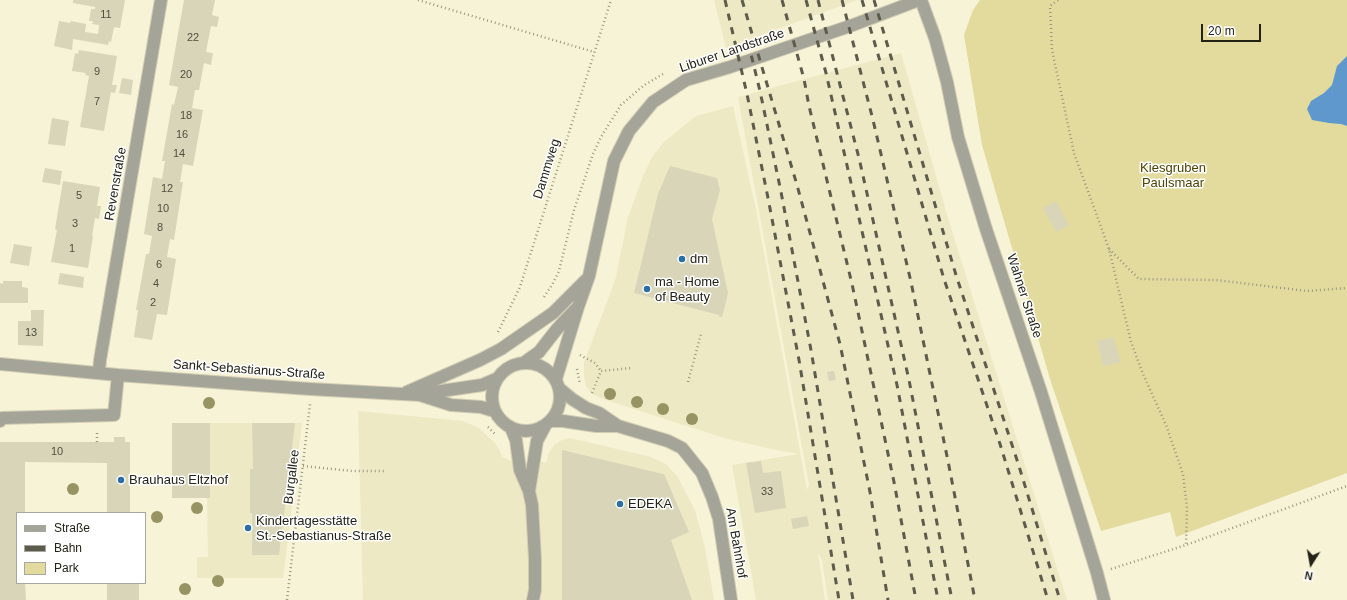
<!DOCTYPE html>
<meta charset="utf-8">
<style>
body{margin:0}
#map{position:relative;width:1347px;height:600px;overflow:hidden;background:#f7f3d6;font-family:Arial,sans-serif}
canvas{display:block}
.legend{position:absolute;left:16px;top:512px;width:130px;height:72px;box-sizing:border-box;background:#fff;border:1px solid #a7a7a2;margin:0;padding:5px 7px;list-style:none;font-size:12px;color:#232217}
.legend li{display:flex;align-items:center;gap:8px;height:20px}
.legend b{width:20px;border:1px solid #a7a7a2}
.north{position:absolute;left:1291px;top:544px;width:40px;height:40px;-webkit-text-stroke:3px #fff;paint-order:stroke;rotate:191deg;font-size:11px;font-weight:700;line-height:16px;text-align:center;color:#232217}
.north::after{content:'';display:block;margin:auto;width:14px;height:18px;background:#232217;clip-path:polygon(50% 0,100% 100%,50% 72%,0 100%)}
.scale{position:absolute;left:1201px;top:24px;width:60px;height:18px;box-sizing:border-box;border:2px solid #232217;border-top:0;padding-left:5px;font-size:12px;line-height:14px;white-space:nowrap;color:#232217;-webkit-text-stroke:3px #fff;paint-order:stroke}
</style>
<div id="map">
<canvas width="1347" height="600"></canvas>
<ul class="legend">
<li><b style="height:5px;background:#a5a498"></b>Straße</li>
<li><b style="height:5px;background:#5d5b4b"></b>Bahn</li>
<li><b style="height:11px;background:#e3db9d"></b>Park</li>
</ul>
<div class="north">N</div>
<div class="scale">20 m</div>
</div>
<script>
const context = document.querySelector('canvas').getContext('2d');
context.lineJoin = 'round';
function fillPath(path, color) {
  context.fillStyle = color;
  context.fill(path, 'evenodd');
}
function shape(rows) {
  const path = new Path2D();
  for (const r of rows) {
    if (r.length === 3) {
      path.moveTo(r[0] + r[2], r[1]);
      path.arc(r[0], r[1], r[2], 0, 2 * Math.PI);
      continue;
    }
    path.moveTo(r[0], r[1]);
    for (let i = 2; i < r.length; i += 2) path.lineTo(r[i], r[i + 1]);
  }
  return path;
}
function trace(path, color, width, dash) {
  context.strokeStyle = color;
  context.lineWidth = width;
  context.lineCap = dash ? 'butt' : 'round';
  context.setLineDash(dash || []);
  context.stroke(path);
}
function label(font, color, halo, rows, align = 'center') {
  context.font = font + ' Arial,sans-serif';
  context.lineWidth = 3;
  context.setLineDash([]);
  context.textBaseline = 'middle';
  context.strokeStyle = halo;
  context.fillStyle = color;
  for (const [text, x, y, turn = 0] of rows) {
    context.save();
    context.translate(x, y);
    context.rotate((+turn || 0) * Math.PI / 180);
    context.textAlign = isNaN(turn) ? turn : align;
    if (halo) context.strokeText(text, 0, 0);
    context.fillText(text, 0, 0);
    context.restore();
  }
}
fillPath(shape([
 [714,0,857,0,726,48],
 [901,53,948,218,1067,600,828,600,822,560,818,553,825,600,756,600,732,465,799,454,771,449,724,438,603,399,592,394,586,386,584,377,584,362,607,302,616,277,628,217,643,176,652,157,664,142,696,116,733,106,757,214,807,490,809,485,738,97],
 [358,411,463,421,479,428,495,443,500,451,502,457,513,462,547,462,548,454,555,444,562,440,570,438,651,457,666,464,677,476,695,510,705,548,714,600,363,600],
 [210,423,302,423,283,578,197,578,197,557,208,557,207,498,210,498]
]), '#ede9c4');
fillPath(shape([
 [980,0,1347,0,1347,473,1176,537,1170,512,1101,531,1050,379,982,145,964,35,973,10]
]), '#e3db9d');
fillPath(shape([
 [1347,56,1347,126,1341,124,1329,123,1312,120,1307,109,1311,101,1324,93,1332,85,1337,66]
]), '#5e98cc');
fillPath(shape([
 [73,0,125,0,120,28,114,27,111,42,109,41,108,45,73,39,72,50,54,46,59,21,70,23,71,21,86,24,85,32,98,34,99,25,92,24,93,21,89,21,91,9,95,9,95,7,73,3],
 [184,0,215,0,212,15,219,17,217,27,211,26,206,52,213,53,211,65,204,63,199,90,195,90,192,108,203,110,193,166,183,164,180,182,183,182,174,240,170,239,167,257,176,259,167,315,157,314,152,340,134,337,138,310,136,310,146,254,149,254,152,236,144,234,153,177,162,179,165,161,162,161,172,104,174,105,178,87,169,85],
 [79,50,117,56,112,85,117,85,115,93,111,92,104,131,80,127,89,76,85,75,86,73,72,71,75,53,78,54],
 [122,78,133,80,131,95,119,93],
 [52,118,69,121,65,146,48,144],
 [670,166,717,178,720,190,712,219,728,293,722,317,719,317,719,315,634,293,658,194],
 [45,168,62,171,60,185,42,182],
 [63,181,100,187,97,206,101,206,99,219,95,218,92,236,93,236,88,268,51,262,57,230,55,229],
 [1056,201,1069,225,1056,232,1043,208],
 [14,244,32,247,29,266,10,263],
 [60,273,84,277,83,288,58,284],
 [3,281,22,281,22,287,28,288,28,303,0,303,0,283,3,284],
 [31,310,44,310,43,346,18,345,18,321,31,321],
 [1113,337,1121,362,1103,366,1097,341],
 [834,371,836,380,829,381,827,372],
 [172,423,210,423,210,498,172,498],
 [252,423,295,423,279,555,252,555,252,513,250,513,250,469,253,469],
 [114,437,125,437,125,442,130,442,130,513,107,513,107,463,25,462,25,513,17,513,17,583,25,583,26,600,0,600,0,442,114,442],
 [562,450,663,474,664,474,689,532,671,540,692,600,562,600],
 [761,461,763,473,781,471,786,508,755,513,746,463],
 [807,516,809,526,793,529,791,519],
 [107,583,139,583,139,600,107,600]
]), '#d8d5b9');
const minor = shape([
 [921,0,935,38,947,82,958,137,986,229,1041,392,1097,573,1104,600],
 [525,362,539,352,557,329,576,309],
 [526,397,34],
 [0,364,118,375,310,389,420,395,451,405,481,407,494,411],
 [99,373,100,360,161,0],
 [556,379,578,307,589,276,614,161,629,131,653,102,686,80,730,67,853,25,919,0],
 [560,389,572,399,586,408,599,413,618,426],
 [407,392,480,360,501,349,553,313,586,280],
 [421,394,482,385,496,379],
 [0,421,2,418,114,415,118,375],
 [550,421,563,421,596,426,618,426,668,441,682,448,702,473,712,497,719,519,731,600],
 [511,428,516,440,520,470,529,491,532,505,535,559,535,590,533,600],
 [529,491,537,441,545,426]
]);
trace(minor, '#d1cdb4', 14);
trace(shape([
 [418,0,594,52],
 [1058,0,1050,6,1052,50,1074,153,1109,249,1131,342,1143,374,1166,425,1183,474,1187,508,1186,545],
 [1109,249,1139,279,1216,280,1307,291,1347,288],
 [544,297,552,285,559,271,574,210,593,154,601,137,621,105,643,86,663,74],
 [498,332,520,287,611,0],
 [580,355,595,363,601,371],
 [577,369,580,384],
 [688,382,701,334],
 [592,393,601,371,631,368],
 [488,427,495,434],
 [97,442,97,430],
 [303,466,352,471,384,471],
 [1111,569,1186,545,1347,486],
 [287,600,310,404]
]), '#9a9782', 2.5, [1, 3]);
trace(minor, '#a5a498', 12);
trace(shape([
 [725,0,747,94,768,198,799,360,839,600],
 [742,0,797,185,840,344,870,492,888,600],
 [782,0,804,79,809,106,852,284,894,482,916,600],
 [806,0,826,73,897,385,938,600],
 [818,0,859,158,909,380,952,600],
 [842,0,873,120,911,282,948,461,975,600],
 [862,0,944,279,1000,444,1048,600],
 [874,0,956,275,1018,463,1060,600],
 [748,42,760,91,781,192,811,350,853,600]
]), '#5d5b4b', 3, [7, 7]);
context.fillStyle = '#989362';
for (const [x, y] of [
 [610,394],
 [637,402],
 [209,403],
 [663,409],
 [692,419],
 [73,489],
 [197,508],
 [157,517],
 [218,581],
 [185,589]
]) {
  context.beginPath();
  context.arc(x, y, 6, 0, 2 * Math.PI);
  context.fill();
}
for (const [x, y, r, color] of [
 [682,259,4,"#2c6ea4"],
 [647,289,4,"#2c6ea4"],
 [121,480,4,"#2c6ea4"],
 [620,504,4,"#2c6ea4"],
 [248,528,4,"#2c6ea4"]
]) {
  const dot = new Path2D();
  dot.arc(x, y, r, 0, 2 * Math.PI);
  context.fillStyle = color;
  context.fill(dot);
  trace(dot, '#fff', 1.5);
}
label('11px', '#504f40', null, [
 ["11",106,15],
 ["22",193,38],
 ["9",97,72],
 ["20",186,75],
 ["7",97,102],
 ["18",186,116],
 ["16",182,135],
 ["14",179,154],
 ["12",167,189],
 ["5",79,196],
 ["10",163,209],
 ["3",75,224],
 ["8",160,228],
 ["1",72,249],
 ["6",159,265],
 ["4",156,284],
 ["2",153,303],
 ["13",31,333],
 ["10",57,452],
 ["33",767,492]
]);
label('13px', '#232217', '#fff', [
 ["Liburer Landstraße",732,51,-19],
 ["Dammweg",547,169,-73],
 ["Revenstraße",116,184,-80],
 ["Wahner Straße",1024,296,72],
 ["Sankt-Sebastianus-Straße",249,370,4],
 ["Burgallee",292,477,-83],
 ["Am Bahnhof",736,543,80]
]);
label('13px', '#4b4404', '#fff', [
 ["Kiesgruben",1173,168],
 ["Paulsmaar",1173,183]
]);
label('13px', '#232217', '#fff', [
 ["dm",690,259],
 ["ma - Home",655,282],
 ["of Beauty",655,297],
 ["Brauhaus Eltzhof",129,480],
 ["EDEKA",628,504],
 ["Kindertagesstätte",256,521],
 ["St.-Sebastianus-Straße",256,536]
], 'left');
</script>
